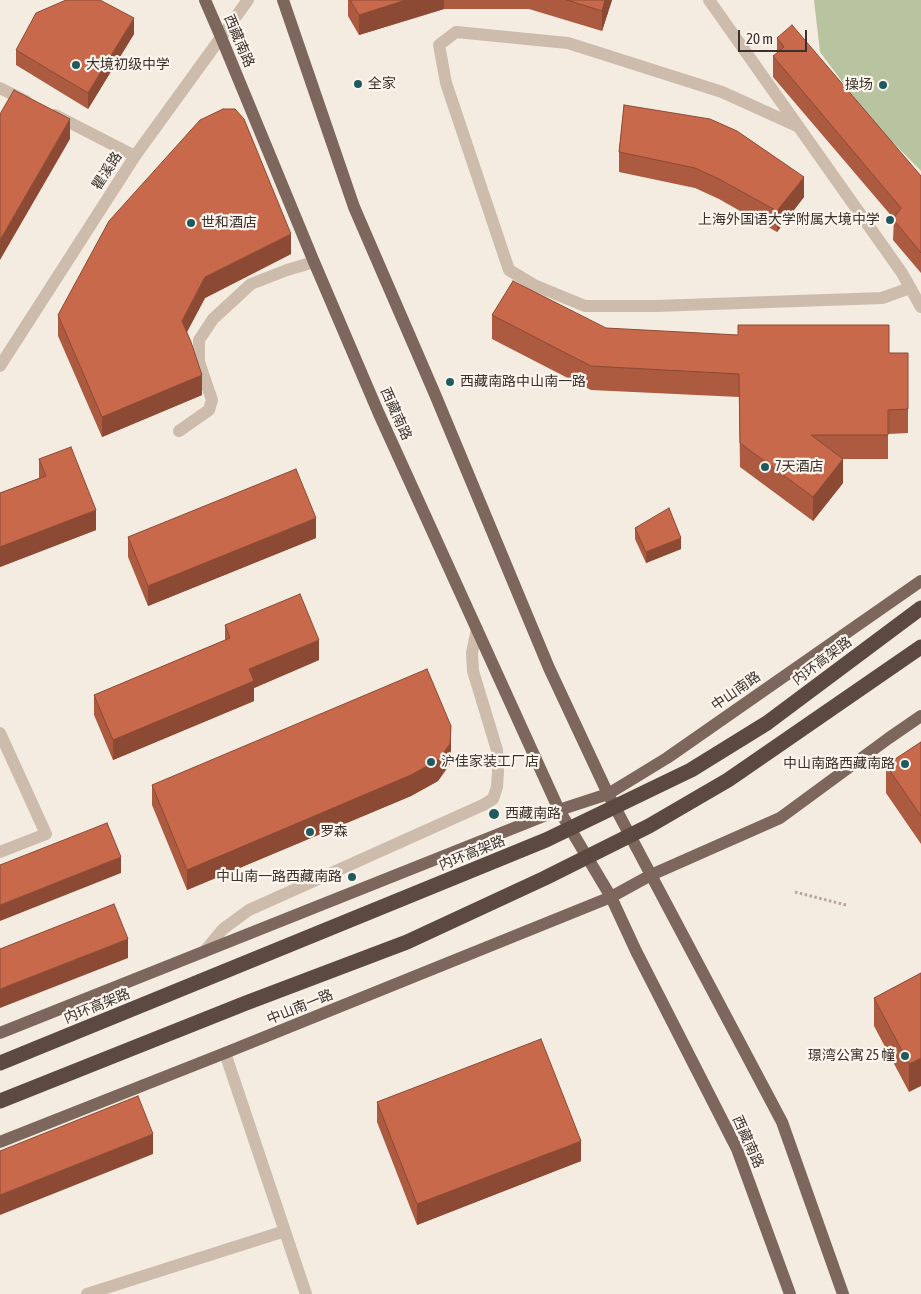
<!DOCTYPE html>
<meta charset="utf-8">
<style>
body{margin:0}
#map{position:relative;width:921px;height:1294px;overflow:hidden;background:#f4ebe1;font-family:"Asap Condensed",sans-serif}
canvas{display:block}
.scale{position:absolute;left:738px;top:30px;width:69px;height:22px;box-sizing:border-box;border:2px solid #3b302b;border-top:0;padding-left:6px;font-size:15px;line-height:18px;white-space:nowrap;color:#3b302b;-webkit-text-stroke:4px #fbf5ee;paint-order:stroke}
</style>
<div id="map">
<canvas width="921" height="1294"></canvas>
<div class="scale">20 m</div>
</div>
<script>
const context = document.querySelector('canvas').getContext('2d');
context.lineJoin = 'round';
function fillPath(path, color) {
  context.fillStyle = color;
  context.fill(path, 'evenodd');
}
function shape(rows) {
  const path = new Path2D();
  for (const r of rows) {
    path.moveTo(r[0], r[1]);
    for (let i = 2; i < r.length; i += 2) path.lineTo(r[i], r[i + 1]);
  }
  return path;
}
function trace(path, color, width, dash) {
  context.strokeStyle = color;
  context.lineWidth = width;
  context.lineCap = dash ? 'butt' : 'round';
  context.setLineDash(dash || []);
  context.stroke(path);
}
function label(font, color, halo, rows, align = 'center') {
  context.font = font + ' "Asap Condensed","Noto Sans SC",sans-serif';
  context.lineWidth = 4.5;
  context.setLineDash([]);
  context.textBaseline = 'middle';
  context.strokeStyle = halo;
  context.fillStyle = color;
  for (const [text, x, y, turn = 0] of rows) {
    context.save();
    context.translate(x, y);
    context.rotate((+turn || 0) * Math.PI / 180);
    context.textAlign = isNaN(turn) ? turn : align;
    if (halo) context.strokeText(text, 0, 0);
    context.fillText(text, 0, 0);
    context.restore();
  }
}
fillPath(shape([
 [814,0,921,0,921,171,870,119,820,52]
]), '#b8c4a0');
trace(shape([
 [795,892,846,905]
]), '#b9a596', 3, [2.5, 2.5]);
trace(shape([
 [709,0,902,273,921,307],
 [0,88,26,101],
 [55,115,135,156],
 [797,126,722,92,568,43,456,32,439,45,446,83,509,270,534,285,585,306,656,306,882,298,910,288],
 [0,366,135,156,248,0],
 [179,431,209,410,212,400,199,362,199,340,213,319,251,284,287,270,314,262],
 [0,733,46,834,0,852],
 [204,952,223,929,249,910,483,805,493,799,497,787,498,772,497,750,473,671,472,653,477,629],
 [225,1053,306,1294],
 [87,1294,285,1231]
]), '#cdbbac', 12);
trace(shape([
 [205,0,221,37,314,262,379,414,559,810,611,897,636,951,737,1149,790,1294],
 [283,0,354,207,434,392,549,668,608,794,782,1122,843,1294],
 [0,1033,559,810,608,794,667,758,921,581],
 [0,1142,225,1053,611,897,651,875,780,818,889,738,921,716]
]), '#7d675c', 12);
trace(shape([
 [0,1063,546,840,691,770,767,723,921,608],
 [0,1101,246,1003,407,942,545,878,649,826,728,780,921,647]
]), '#5c4a42', 15);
fillPath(shape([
 [348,0,612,0,602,31,529,9,444,9,359,35,348,16],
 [134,34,88,109,16,65,16,50],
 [777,38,921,176,921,273,893,240,894,219,773,77,773,56,777,54],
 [624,105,804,197,777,232,719,199,695,188,619,172,619,152],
 [291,254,205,298,187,332,202,395,102,437,58,336,58,315],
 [492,315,606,328,889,353,908,353,908,433,888,434,888,459,842,459,843,483,813,521,740,467,739,397,591,390,492,339],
 [39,459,96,530,0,567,0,493,39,478],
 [635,528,681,549,646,563,635,539],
 [128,537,316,538,148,606,128,557],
 [225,625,319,660,254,688,254,701,113,760,94,715,94,695,225,640],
 [921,742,921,844,886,793,886,765],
 [451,746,450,764,438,781,411,796,187,890,152,805,152,785],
 [921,973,909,1092,874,1026,874,998],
 [377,1102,581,1161,417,1225,377,1122]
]), '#ac5a40');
fillPath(shape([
 [406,0,444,0,444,9,359,35,359,15],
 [605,0,612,0,602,31,602,11],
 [134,18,134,34,88,109,88,93],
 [70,119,70,139,0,260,0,240],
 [804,177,804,197,777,232,777,211],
 [291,234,291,254,205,298,182,341,182,321,205,277],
 [202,375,202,395,102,437,102,417],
 [843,459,843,483,813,521,813,497],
 [96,510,96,530,0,567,0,547],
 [316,518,316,538,148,606,148,586],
 [681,538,681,549,646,563,646,552],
 [319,640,319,660,254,688,254,701,113,760,113,740,249,669],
 [451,726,451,746,450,764,438,781,411,796,187,890,187,870],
 [121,857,121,873,0,921,0,905],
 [128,939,128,958,0,1008,0,989],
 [921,1058,921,1086,909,1092,909,1064],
 [153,1134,153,1154,0,1215,0,1195],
 [581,1141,581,1161,417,1225,417,1204]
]), '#8c4a34');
const building = shape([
 [66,0,100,0,134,18,88,93,16,50,36,13,66,0],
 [350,0,406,0,359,15,350,0],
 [567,0,605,0,602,11,567,0],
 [792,25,921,176,921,253,893,219,901,208,773,56,784,47,777,38,792,25],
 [14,90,70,119,0,240,0,114,14,90],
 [624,105,710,119,737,131,804,177,777,211,719,179,695,168,619,152,624,105],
 [223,109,235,109,244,119,291,234,205,277,182,321,191,342,202,375,102,417,58,315,109,221,200,120,223,109],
 [513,281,606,328,738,335,738,325,889,325,889,353,908,353,908,409,888,410,888,435,811,435,843,459,813,497,740,443,739,374,591,366,492,315,513,281],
 [71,447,96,510,0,547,0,493,46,476,39,459,71,447],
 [296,469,316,518,148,586,128,537,296,469],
 [669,508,681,538,646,552,635,528,669,508],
 [300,594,319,640,249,669,254,681,113,740,94,695,230,638,225,625,300,594],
 [427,669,451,726,450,744,438,760,411,775,187,870,152,785,427,669],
 [921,742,921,816,886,765,921,742],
 [107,823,121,857,0,905,0,865,107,823],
 [114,904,128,939,0,989,0,949,114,904],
 [921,973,921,1058,909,1064,874,998,921,973],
 [541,1039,581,1141,417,1204,377,1102,541,1039],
 [138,1096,153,1134,0,1195,0,1151,138,1096]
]);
fillPath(building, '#c8694b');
trace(building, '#8c4a34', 1);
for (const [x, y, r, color] of [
 [76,65,5,"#1f5a5e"],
 [358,84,5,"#1f5a5e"],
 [883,85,5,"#1f5a5e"],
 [890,220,5,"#1f5a5e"],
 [191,223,5,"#1f5a5e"],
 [450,382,5,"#1f5a5e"],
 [765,467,5,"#1f5a5e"],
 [431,762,5,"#1f5a5e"],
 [905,764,5,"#1f5a5e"],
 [494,814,6,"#1f5a5e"],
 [310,832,5,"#1f5a5e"],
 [352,877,5,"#1f5a5e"],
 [905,1056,5,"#1f5a5e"]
]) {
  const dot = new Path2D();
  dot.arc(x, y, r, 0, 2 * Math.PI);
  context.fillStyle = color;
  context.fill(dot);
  trace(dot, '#fbf5ee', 2);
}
label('14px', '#3b302b', '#fbf5ee', [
 ["西藏南路",239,41,67],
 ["瞿溪路",107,171,-57],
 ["西藏南路",396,414,66],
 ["内环高架路",822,661,-37],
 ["中山南路",736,691,-35],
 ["内环高架路",472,853,-22],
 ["内环高架路",97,1006,-22],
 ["中山南一路",300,1007,-22],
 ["西藏南路",748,1142,66]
]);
label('14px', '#3b302b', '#fbf5ee', [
 ["大境初级中学",86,65],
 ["全家",368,84],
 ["操场",873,85,"right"],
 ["上海外国语大学附属大境中学",880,220,"right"],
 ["世和酒店",201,223],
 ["西藏南路中山南一路",460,382],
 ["7天酒店",775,467],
 ["沪佳家装工厂店",441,762],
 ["中山南路西藏南路",895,764,"right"],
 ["西藏南路",505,814],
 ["罗森",320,832],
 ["中山南一路西藏南路",342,877,"right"],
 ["璟湾公寓 25 幢",895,1056,"right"]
], 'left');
</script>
